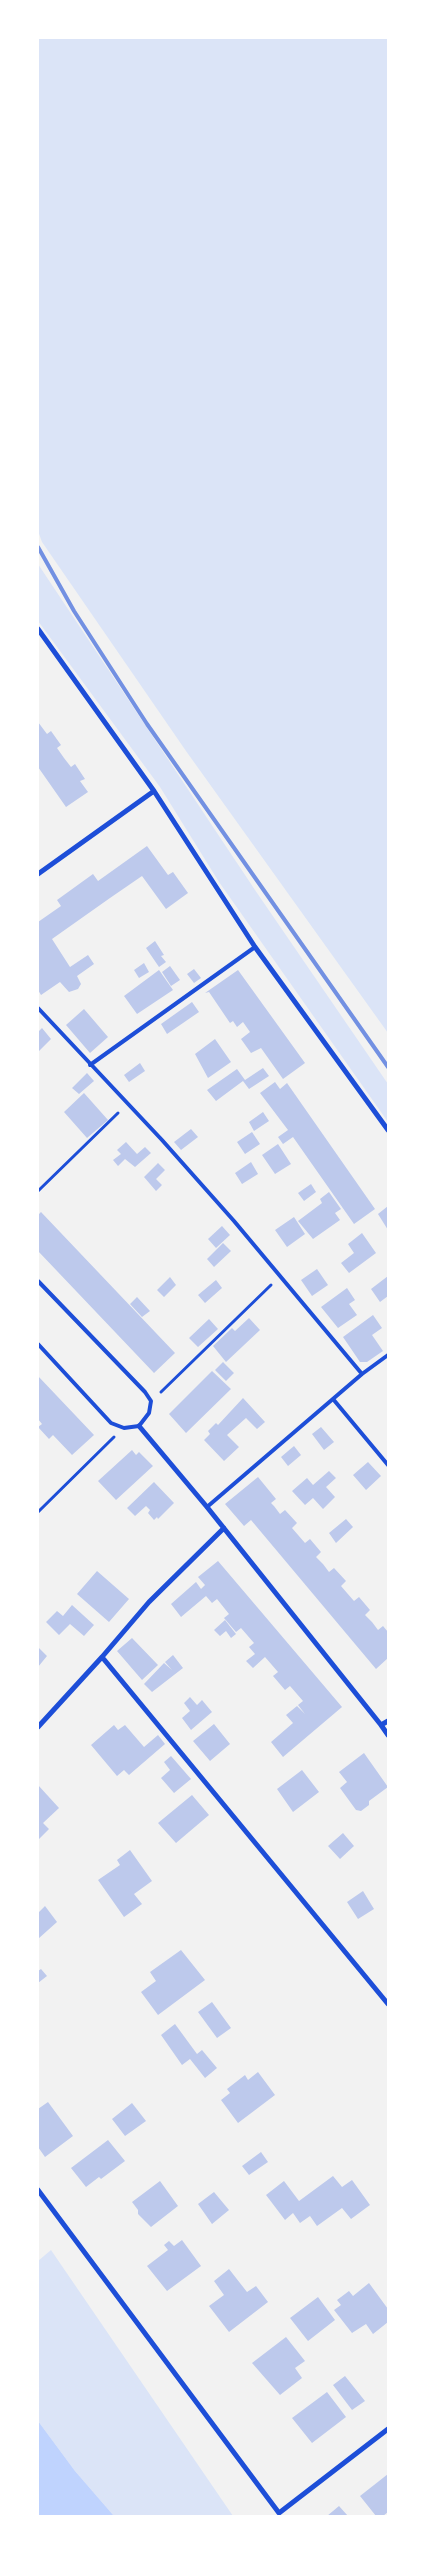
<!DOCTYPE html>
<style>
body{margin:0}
#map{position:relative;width:426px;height:2554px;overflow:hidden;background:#f2f2f2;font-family:Karla,sans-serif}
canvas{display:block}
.frame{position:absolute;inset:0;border:39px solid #fff;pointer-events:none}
</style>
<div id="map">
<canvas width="426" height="2554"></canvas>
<div class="frame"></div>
</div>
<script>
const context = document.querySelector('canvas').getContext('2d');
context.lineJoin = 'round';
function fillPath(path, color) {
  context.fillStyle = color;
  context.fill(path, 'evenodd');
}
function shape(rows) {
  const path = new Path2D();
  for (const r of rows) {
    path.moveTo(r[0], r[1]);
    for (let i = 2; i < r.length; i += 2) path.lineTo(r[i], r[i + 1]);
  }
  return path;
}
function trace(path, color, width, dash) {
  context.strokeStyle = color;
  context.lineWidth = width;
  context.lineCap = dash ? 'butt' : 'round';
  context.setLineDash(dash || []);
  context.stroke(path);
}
fillPath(shape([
 [38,38,388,38,388,1033,186,751,42,542,38,531],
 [38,564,255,890,388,1084,388,1122,219,882,160,787,38,621],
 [51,2250,233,2516,114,2516,75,2471,38,2421,38,2261]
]), '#dbe4f7');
fillPath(shape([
 [38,2421,75,2471,114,2516,38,2516]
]), '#bfd3fe');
fillPath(shape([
 [38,722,47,734,51,731,61,745,57,748,64,758,71,767,75,764,85,779,80,781,88,792,66,807,38,767],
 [147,846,168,875,173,872,188,893,166,909,142,876,110,898,52,939,70,967,88,955,94,964,77,976,81,984,78,989,69,992,60,982,41,995,38,990,38,922,61,906,57,900,93,874,98,881],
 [155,941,164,955,161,956,166,962,159,967,146,948],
 [144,963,149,972,139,978,134,970],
 [170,966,180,980,171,986,162,972],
 [194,969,201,978,194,983,187,974],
 [159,970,173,990,137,1014,124,996],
 [238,970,305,1063,283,1079,261,1048,251,1053,241,1039,250,1032,243,1022,237,1027,233,1021,230,1023,209,992,205,993],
 [192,1002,199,1012,167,1034,161,1024],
 [84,1009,108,1037,90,1053,66,1025],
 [42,1028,51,1039,38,1052,38,1032],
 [215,1039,231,1062,208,1078,195,1054],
 [140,1063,145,1071,129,1082,124,1075],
 [263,1068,269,1076,249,1089,243,1081,216,1101,207,1090,237,1069,245,1080],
 [87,1073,94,1081,79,1094,72,1088],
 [275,1082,280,1089,287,1083,375,1209,354,1224,293,1137,283,1144,278,1137,288,1130,260,1093],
 [84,1093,108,1120,87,1138,64,1112],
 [263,1112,269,1121,254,1131,249,1122],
 [191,1129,198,1137,181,1150,174,1142],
 [252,1132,260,1144,245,1154,237,1142],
 [126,1142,137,1154,145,1147,151,1153,135,1167,125,1159,118,1166,113,1160,121,1154,117,1150],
 [278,1144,291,1164,275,1174,262,1155],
 [251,1162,258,1174,242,1184,235,1173],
 [158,1163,165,1170,156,1179,162,1185,156,1191,144,1177],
 [311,1184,316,1192,304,1201,298,1193],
 [329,1192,341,1209,335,1213,340,1220,313,1239,298,1221,322,1203,320,1199],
 [388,1206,388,1230,378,1214],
 [41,1212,175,1353,154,1373,38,1251,38,1215],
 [294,1217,305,1234,287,1247,275,1230],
 [222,1226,230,1235,216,1248,208,1239],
 [362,1233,376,1253,349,1273,341,1263,354,1253,348,1244],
 [223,1243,231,1251,214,1267,207,1259],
 [317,1269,328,1285,312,1296,301,1280],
 [388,1276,388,1296,380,1302,371,1289],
 [170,1277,176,1285,164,1297,157,1290],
 [216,1280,222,1288,205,1303,198,1295],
 [347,1288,355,1300,349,1304,357,1315,338,1328,321,1307],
 [137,1297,150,1311,142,1317,130,1304],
 [373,1315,382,1328,372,1335,383,1351,367,1362,360,1362,343,1337],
 [249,1318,260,1330,226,1362,213,1346,232,1328,235,1331],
 [209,1319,218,1329,198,1347,189,1338],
 [223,1362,234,1373,226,1381,215,1370],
 [212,1371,231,1389,186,1433,169,1414],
 [38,1376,94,1435,72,1455,53,1435,49,1439,38,1427,42,1424,38,1419],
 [243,1398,265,1422,257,1429,246,1418,227,1435,239,1447,224,1461,204,1440,210,1434,208,1431,216,1423,218,1425],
 [321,1427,334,1442,324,1450,312,1434],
 [294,1446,301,1455,288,1466,281,1457],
 [132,1450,136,1455,139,1452,153,1466,116,1500,98,1481],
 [368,1462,381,1476,366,1490,353,1475],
 [329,1471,336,1478,326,1487,335,1497,323,1509,313,1498,305,1505,292,1491,307,1478,313,1485],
 [258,1477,276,1499,271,1503,274,1506,280,1514,285,1510,297,1523,292,1528,305,1543,310,1539,321,1552,316,1557,323,1564,329,1572,334,1568,346,1581,341,1586,347,1593,354,1601,359,1597,370,1610,365,1615,372,1622,378,1630,383,1626,388,1632,388,1658,376,1669,251,1520,244,1526,225,1504],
 [154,1482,174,1503,158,1519,157,1517,154,1520,148,1513,150,1510,146,1506,135,1516,127,1508],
 [346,1519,353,1527,336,1543,329,1533],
 [218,1561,342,1707,283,1757,271,1742,293,1723,286,1715,297,1706,305,1714,298,1705,303,1701,290,1686,285,1690,273,1676,278,1672,265,1657,253,1668,246,1661,255,1654,249,1647,254,1643,241,1628,236,1632,224,1618,229,1614,217,1599,212,1603,206,1596,181,1617,171,1604,196,1582,201,1589,205,1585,198,1577],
 [97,1571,129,1599,109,1622,77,1594],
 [72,1605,94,1625,84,1636,70,1624,59,1635,46,1622,57,1611,63,1616],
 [225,1620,236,1634,231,1638,226,1631,220,1636,214,1630],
 [132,1638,158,1665,142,1680,117,1651],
 [38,1647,47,1656,38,1667],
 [173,1655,183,1668,152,1692,144,1684,164,1663,172,1670,165,1662],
 [190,1697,197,1705,202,1700,212,1712,191,1730,182,1718,190,1711,184,1703],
 [214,1724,230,1744,210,1761,193,1741],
 [114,1725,118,1730,125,1725,144,1747,158,1735,165,1744,129,1775,124,1770,117,1776,91,1745],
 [364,1753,388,1787,369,1801,369,1805,361,1811,356,1810,340,1788,347,1782,339,1772],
 [171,1756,191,1779,174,1793,161,1778,170,1770,164,1762],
 [302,1770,319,1792,293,1812,277,1789],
 [38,1785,59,1808,43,1823,49,1829,38,1840],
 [192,1795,209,1815,176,1843,158,1823],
 [343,1833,354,1846,340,1859,328,1846],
 [130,1850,152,1881,134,1894,142,1904,124,1917,98,1880,120,1865,117,1860],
 [363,1891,374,1909,358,1919,347,1902],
 [45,1906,57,1922,38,1939,38,1913],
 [181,1950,205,1980,158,2015,141,1992,156,1981,150,1972],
 [41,1969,47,1976,38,1983,38,1971],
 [212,2002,231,2028,217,2038,198,2012],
 [175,2024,197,2054,202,2050,217,2068,205,2078,190,2059,182,2065,161,2035],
 [258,2072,275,2095,238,2123,221,2100,230,2093,227,2089,245,2075,248,2080],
 [48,2102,73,2136,45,2157,38,2147,38,2109],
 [132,2103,146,2121,125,2136,112,2119],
 [108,2140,125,2161,101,2179,99,2177,86,2187,71,2168],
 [261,2152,268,2162,249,2175,242,2166],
 [333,2176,342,2187,352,2180,370,2205,351,2219,342,2208,317,2226,310,2216,300,2223,293,2213,285,2220,266,2195,284,2181,299,2201],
 [160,2181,178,2206,151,2227,138,2214,138,2210,132,2202],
 [214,2192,229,2210,212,2224,198,2204],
 [182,2240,201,2266,167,2291,147,2266,168,2250,164,2245,169,2241,174,2246],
 [229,2269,247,2292,256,2286,268,2302,229,2332,209,2306,224,2295,214,2281],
 [369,2283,388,2309,388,2322,373,2334,366,2324,352,2333,334,2310,341,2305,337,2300,349,2291,353,2296],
 [318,2297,335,2320,308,2341,290,2318],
 [286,2337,305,2361,295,2368,302,2378,280,2395,252,2363],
 [345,2376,365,2401,352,2410,333,2385],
 [327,2392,346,2417,312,2443,292,2418],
 [388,2474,388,2512,383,2516,376,2516,360,2496],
 [339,2506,348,2516,327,2516]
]), '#bdc9ec');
trace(shape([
 [38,1191,118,1113],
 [161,1392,271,1285],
 [38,1512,114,1437]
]), '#1d4ed8', 3);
trace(shape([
 [38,1008,162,1140,234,1221,362,1374],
 [90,1065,255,947],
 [38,1281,145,1392,151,1401,149,1413,139,1426,124,1428,111,1423,38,1344],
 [333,1399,388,1465],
 [207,1507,362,1374,388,1355]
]), '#1d4ed8', 4);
trace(shape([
 [38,629,154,791,255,947,388,1130],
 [38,874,154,791],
 [139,1426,207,1507,381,1725],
 [102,1657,149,1602,224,1528],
 [388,1721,381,1725,388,1735],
 [38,1727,102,1657,388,2004],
 [38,2190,279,2513,388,2429]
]), '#1d4ed8', 5);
trace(shape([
 [38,547,74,611,147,724,388,1067]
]), '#7290e2', 4);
</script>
